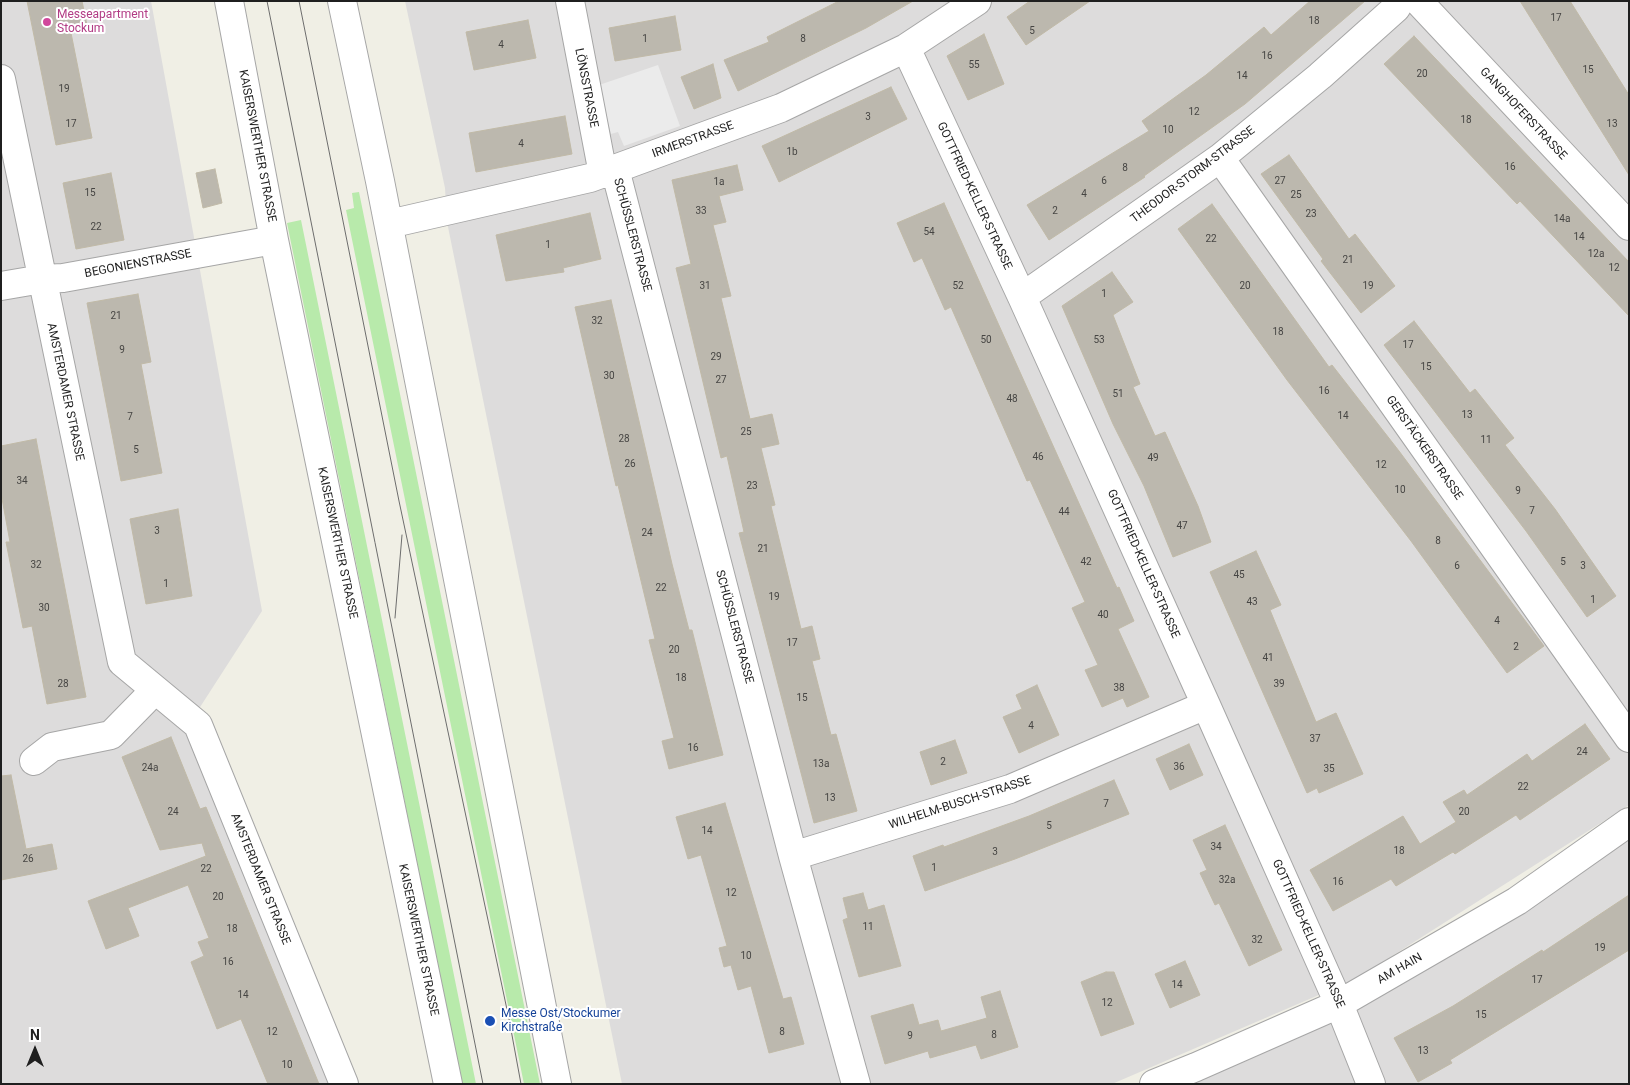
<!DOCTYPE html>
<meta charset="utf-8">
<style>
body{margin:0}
#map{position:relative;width:1630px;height:1085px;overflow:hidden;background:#f0efe5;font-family:Roboto,sans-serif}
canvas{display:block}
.frame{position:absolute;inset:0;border:2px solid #1f1f1f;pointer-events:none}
.north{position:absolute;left:10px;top:1025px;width:50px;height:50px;-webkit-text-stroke:4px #fff;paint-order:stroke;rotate:0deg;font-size:14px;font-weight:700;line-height:20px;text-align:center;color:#1f1f1f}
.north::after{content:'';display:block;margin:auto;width:18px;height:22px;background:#1f1f1f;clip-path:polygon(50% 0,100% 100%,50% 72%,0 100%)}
</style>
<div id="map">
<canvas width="1630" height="1085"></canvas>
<div class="frame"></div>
<div class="north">N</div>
</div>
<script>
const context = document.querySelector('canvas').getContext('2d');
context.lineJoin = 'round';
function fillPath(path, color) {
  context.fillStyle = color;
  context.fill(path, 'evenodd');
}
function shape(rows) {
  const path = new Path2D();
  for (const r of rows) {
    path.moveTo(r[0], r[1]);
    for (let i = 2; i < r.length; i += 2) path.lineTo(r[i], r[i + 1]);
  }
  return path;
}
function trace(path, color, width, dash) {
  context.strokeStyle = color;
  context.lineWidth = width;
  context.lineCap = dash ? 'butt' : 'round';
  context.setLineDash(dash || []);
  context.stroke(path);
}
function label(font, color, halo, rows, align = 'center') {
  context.font = font + ' Roboto,sans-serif';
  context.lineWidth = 4;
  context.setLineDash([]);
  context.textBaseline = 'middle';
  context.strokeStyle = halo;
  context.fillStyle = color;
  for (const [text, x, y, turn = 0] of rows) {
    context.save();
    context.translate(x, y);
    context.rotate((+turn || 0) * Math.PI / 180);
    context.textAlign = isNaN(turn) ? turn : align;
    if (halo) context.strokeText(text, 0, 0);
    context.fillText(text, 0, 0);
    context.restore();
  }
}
fillPath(shape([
 [1,1,151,1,262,611,193,718,339,1084,1,1084],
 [405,1,1629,1,1629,805,1356,979,1112,1084,622,1084,447,222,445,188],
 [1629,836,1629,1084,1185,1084]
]), '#dddcdc');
fillPath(shape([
 [359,192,540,1084,524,1084,346,210,354,208,352,193],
 [301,220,476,1084,462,1084,287,223]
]), '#b8eaab');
fillPath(shape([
 [658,65,680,126,624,146,618,132,611,134,599,85]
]), '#ebebeb');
const building = shape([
 [27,1,82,1,88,30,71,33,92,138,56,145,27,1],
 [839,1,913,1,866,28,738,91,724,60,769,42,767,37,839,1],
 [1030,1,1090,1,1026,45,1007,17,1030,1],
 [1310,1,1365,1,1245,104,1144,176,1145,177,1049,240,1027,205,1149,131,1142,121,1206,75,1264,27,1271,35,1310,1],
 [1520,1,1570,1,1629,95,1629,175,1520,1],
 [675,16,681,50,615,61,609,28,675,16],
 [528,20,536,58,474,70,466,32,528,20],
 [984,34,1004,84,968,100,947,56,984,34],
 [1414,36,1629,262,1629,316,1520,201,1517,204,1384,64,1414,36],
 [713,64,721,98,694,109,681,77,713,64],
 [891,87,907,119,779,182,762,146,891,87],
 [565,116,572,154,476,172,469,133,565,116],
 [1289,155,1349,239,1355,234,1395,286,1361,313,1321,261,1323,259,1261,174,1289,155],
 [737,165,743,190,719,196,726,222,713,225,731,296,721,298,750,419,772,414,779,444,761,448,775,505,771,506,801,629,812,626,820,659,812,661,831,735,836,734,857,811,814,823,739,533,744,532,727,456,721,458,676,268,691,264,672,180,737,165],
 [215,169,222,203,203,208,196,173,215,169],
 [111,173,124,240,76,249,63,183,111,173],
 [944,203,1117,588,1119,587,1134,621,1118,629,1149,697,1127,707,1123,698,1102,707,1085,670,1098,665,1072,608,1085,602,1030,480,1027,481,951,307,945,310,922,258,914,262,897,223,944,203],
 [1212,204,1329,367,1332,365,1399,451,1544,646,1507,673,1411,541,1287,380,1178,229,1212,204],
 [590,213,601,259,563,268,564,272,506,281,496,235,590,213],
 [1112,272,1133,302,1113,315,1140,384,1133,387,1155,436,1165,432,1198,506,1211,542,1173,557,1144,486,1113,424,1062,306,1112,272],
 [138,294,151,362,141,364,162,473,121,481,87,303,138,294],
 [611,300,672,564,689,630,692,630,723,755,669,769,662,741,674,738,649,640,655,639,618,485,616,486,575,307,611,300],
 [1414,321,1470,393,1475,389,1514,438,1505,445,1555,509,1616,596,1587,617,1526,531,1384,345,1414,321],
 [36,439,86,697,47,704,32,626,23,628,6,542,10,542,1,493,1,446,36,439],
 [178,509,192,596,146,604,130,519,178,509],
 [1256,551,1281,605,1270,610,1316,722,1336,713,1363,774,1319,793,1317,788,1307,793,1210,572,1256,551],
 [1037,685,1059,735,1019,753,1003,717,1022,709,1016,695,1037,685],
 [1585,724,1610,759,1520,820,1516,815,1455,854,1453,852,1396,886,1391,879,1333,911,1310,870,1403,816,1420,844,1456,822,1443,802,1464,790,1467,795,1527,754,1532,761,1585,724],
 [171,737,200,809,206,807,319,1084,268,1084,241,1019,217,1029,191,962,204,956,198,942,209,938,188,885,128,908,139,936,106,949,88,901,206,856,202,843,160,850,122,757,171,737],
 [955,740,967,773,931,785,920,752,955,740],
 [1189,744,1203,775,1170,790,1156,759,1189,744],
 [11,775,26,849,52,844,57,869,1,880,1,776,11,775],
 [1114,780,1129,814,1015,859,925,891,913,856,943,845,944,847,1029,816,1114,780],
 [725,803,783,999,791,997,804,1044,769,1053,751,986,738,990,731,965,724,967,719,948,727,946,701,855,688,859,676,817,725,803],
 [1225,825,1282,950,1249,966,1219,903,1215,905,1200,873,1207,870,1193,840,1225,825],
 [863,893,868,910,884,905,901,966,859,977,843,920,848,918,843,898,863,893],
 [1629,895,1629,950,1450,1060,1452,1063,1418,1082,1394,1038,1453,1006,1542,950,1543,952,1629,895],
 [1185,961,1200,995,1170,1008,1155,974,1185,961],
 [1106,972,1114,972,1134,1024,1101,1036,1081,982,1106,972],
 [1000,991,1018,1047,981,1059,976,1045,930,1058,928,1051,885,1064,871,1016,913,1004,919,1025,938,1020,941,1031,987,1018,981,997,1000,991]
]);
fillPath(building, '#bcb8ae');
trace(building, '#c1baa7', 1);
const minor = shape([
 [229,1,274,240,448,1084],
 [342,1,380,181,557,1084],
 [570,1,603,174],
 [1418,1,1629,226],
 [906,48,1022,297,1206,705,1339,1004,1371,1084],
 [1,79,122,662,198,725,344,1084],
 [1220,158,1629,738],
 [615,169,793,856,856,1084],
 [389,224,590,178,781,108,906,48,977,1],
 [1,286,42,279,63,278,274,240],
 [1022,297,1220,158,1320,76,1396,8,1400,1],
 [34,761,52,747,111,735,155,690],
 [793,856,1010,789,1206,705],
 [1154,1084,1196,1067,1339,1004,1517,901,1629,822]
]);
trace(minor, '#a6a6a6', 30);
trace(minor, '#fff', 28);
trace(shape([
 [267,1,483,1084],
 [299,1,399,501,509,1019,521,1084],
 [395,618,402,535]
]), '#6d6d6d', 1);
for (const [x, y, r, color] of [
 [47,22,5,"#d1479c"],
 [490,1021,6,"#1a4fb4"]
]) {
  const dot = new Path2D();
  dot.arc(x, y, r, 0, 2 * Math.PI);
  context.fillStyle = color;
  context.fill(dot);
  trace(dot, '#fff', 2);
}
label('10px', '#464543', null, [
 ["17",1556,18],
 ["18",1314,21],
 ["5",1032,31],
 ["1",645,39],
 ["8",803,39],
 ["4",501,45],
 ["16",1267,56],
 ["55",974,65],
 ["15",1588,70],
 ["20",1422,74],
 ["14",1242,76],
 ["19",64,89],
 ["12",1194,112],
 ["3",868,117],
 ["18",1466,120],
 ["17",71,124],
 ["13",1612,124],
 ["10",1168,130],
 ["4",521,144],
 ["1b",792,152],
 ["16",1510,167],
 ["8",1125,168],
 ["6",1104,181],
 ["27",1280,181],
 ["1a",719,182],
 ["15",90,193],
 ["4",1084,194],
 ["25",1296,195],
 ["33",701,211],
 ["2",1055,211],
 ["23",1311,214],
 ["14a",1562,219],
 ["22",96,227],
 ["54",929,232],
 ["14",1579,237],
 ["22",1211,239],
 ["1",548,245],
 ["12a",1596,254],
 ["21",1348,260],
 ["12",1614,268],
 ["31",705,286],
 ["52",958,286],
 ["20",1245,286],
 ["19",1368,286],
 ["1",1104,294],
 ["21",116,316],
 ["32",597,321],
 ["18",1278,332],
 ["50",986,340],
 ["53",1099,340],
 ["17",1408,345],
 ["9",122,350],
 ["29",716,357],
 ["15",1426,367],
 ["30",609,376],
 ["27",721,380],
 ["16",1324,391],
 ["51",1118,394],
 ["48",1012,399],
 ["13",1467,415],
 ["14",1343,416],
 ["7",130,417],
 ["25",746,432],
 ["28",624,439],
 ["11",1486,440],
 ["5",136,450],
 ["46",1038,457],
 ["49",1153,458],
 ["26",630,464],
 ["12",1381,465],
 ["34",22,481],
 ["23",752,486],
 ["10",1400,490],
 ["9",1518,491],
 ["7",1532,511],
 ["44",1064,512],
 ["47",1182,526],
 ["3",157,531],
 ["24",647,533],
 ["8",1438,541],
 ["21",763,549],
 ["42",1086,562],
 ["5",1563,562],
 ["32",36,565],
 ["6",1457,566],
 ["3",1583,566],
 ["45",1239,575],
 ["1",166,584],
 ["22",661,588],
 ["19",774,597],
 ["1",1593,600],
 ["43",1252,602],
 ["30",44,608],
 ["40",1103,615],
 ["4",1497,621],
 ["17",792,643],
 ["2",1516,647],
 ["20",674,650],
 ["41",1268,658],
 ["18",681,678],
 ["28",63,684],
 ["39",1279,684],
 ["38",1119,688],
 ["15",802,698],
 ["4",1031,726],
 ["37",1315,739],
 ["16",693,748],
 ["24",1582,752],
 ["2",943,762],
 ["13a",821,764],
 ["36",1179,767],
 ["24a",150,768],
 ["35",1329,769],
 ["22",1523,787],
 ["13",830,798],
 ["7",1106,804],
 ["24",173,812],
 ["20",1464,812],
 ["5",1049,826],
 ["14",707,831],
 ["34",1216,847],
 ["18",1399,851],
 ["3",995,852],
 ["26",28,859],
 ["1",934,868],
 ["22",206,869],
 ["32a",1227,880],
 ["16",1338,882],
 ["12",731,893],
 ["20",218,897],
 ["11",868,927],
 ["18",232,929],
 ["32",1257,940],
 ["19",1600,948],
 ["10",746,956],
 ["16",228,962],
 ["17",1537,980],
 ["14",1177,985],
 ["14",243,995],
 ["12",1107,1003],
 ["15",1481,1015],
 ["12",272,1032],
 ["8",782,1032],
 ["8",994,1035],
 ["9",910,1036],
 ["13",1423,1051],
 ["10",287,1065]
]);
label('12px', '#b23c85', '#fff', [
 ["Messeapartment",57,15],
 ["Stockum",57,29]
], 'left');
label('12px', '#1f1f1f', '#fff', [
 ["LÖNSSTRASSE",586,88,79],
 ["GANGHOFERSTRASSE",1523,114,47],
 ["IRMERSTRASSE",693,140,-20],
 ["KAISERSWERTHER STRASSE",257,146,79],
 ["THEODOR-STORM-STRASSE",1193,175,-37],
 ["GOTTFRIED-KELLER-STRASSE",974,196,65],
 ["SCHÜSSLERSTRASSE",632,235,75],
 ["BEGONIENSTRASSE",138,264,-11],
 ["AMSTERDAMER STRASSE",65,392,78],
 ["GERSTÄCKERSTRASSE",1424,448,55],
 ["KAISERSWERTHER STRASSE",337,543,78],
 ["GOTTFRIED-KELLER-STRASSE",1143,564,66],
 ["SCHÜSSLERSTRASSE",734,627,75],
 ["WILHELM-BUSCH-STRASSE",960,803,-18],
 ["AMSTERDAMER STRASSE",260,879,68],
 ["GOTTFRIED-KELLER-STRASSE",1308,934,66],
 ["KAISERSWERTHER STRASSE",418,940,78],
 ["AM HAIN",1400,969,-30]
]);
label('12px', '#164399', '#fff', [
 ["Messe Ost/Stockumer",501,1014],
 ["Kirchstraße",501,1028]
], 'left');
</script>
